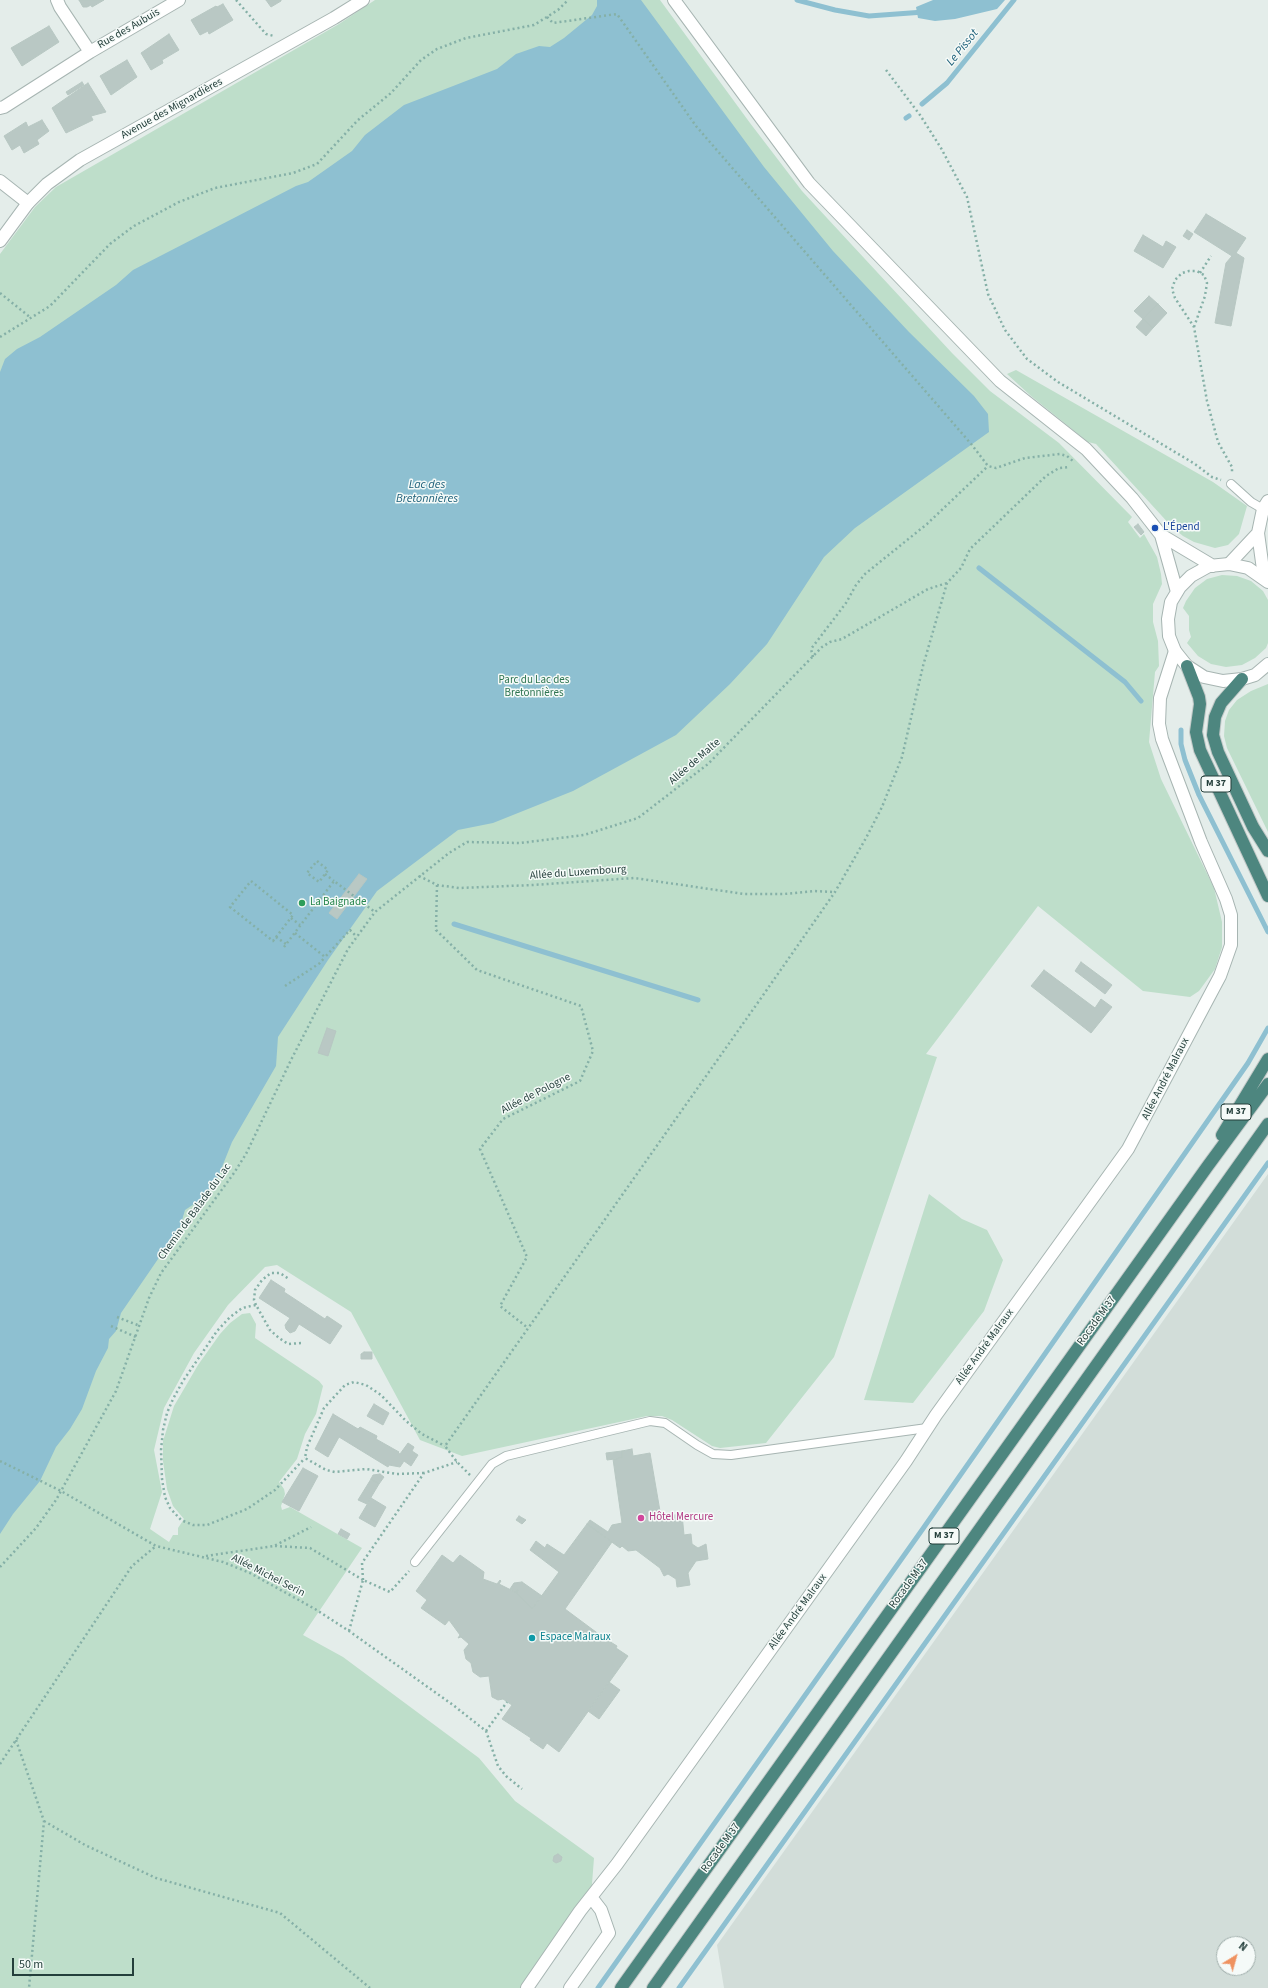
<!DOCTYPE html>
<meta charset="utf-8">
<style>
body{margin:0}
#map{position:relative;width:1268px;height:1988px;overflow:hidden;background:#e4edea;font-family:"Source Sans 3",sans-serif}
canvas{display:block}
.north{position:absolute;left:1216px;top:1936px;width:40px;height:40px;box-sizing:border-box;background:#f5faf8;border:1px solid #a1afac;border-radius:50%;rotate:37deg;font-size:11px;font-weight:700;line-height:16px;text-align:center;color:#243f3b}
.north::after{content:'';display:block;margin:auto;width:14px;height:18px;background:#ef9260;clip-path:polygon(50% 0,100% 100%,50% 72%,0 100%)}
.scale{position:absolute;left:12px;top:1958px;width:122px;height:18px;box-sizing:border-box;border:2px solid #243f3b;border-top:0;padding-left:5px;font-size:12px;line-height:14px;white-space:nowrap;color:#243f3b;-webkit-text-stroke:3px #f5faf8;paint-order:stroke}
</style>
<div id="map">
<canvas width="1268" height="1988"></canvas>
<div class="north">N</div>
<div class="scale">50 m</div>
</div>
<script>
const context = document.querySelector('canvas').getContext('2d');
context.lineJoin = 'round';
function fillPath(path, color) {
  context.fillStyle = color;
  context.fill(path, 'evenodd');
}
function shape(rows) {
  const path = new Path2D();
  for (const r of rows) {
    path.moveTo(r[0], r[1]);
    for (let i = 2; i < r.length; i += 2) path.lineTo(r[i], r[i + 1]);
  }
  return path;
}
function trace(path, color, width, dash) {
  context.strokeStyle = color;
  context.lineWidth = width;
  context.lineCap = dash ? 'butt' : 'round';
  context.setLineDash(dash || []);
  context.stroke(path);
}
function label(font, color, halo, rows, align = 'center') {
  context.font = font + ' "Source Sans 3",sans-serif';
  context.lineWidth = 3;
  context.setLineDash([]);
  context.textBaseline = 'middle';
  context.strokeStyle = halo;
  context.fillStyle = color;
  for (const [text, x, y, turn = 0] of rows) {
    context.save();
    context.translate(x, y);
    context.rotate((+turn || 0) * Math.PI / 180);
    context.textAlign = isNaN(turn) ? turn : align;
    if (halo) context.strokeText(text, 0, 0);
    context.fillText(text, 0, 0);
    context.restore();
  }
}
fillPath(shape([
 [1268,1174,1268,1988,724,1988,717,1945],
 [1224,1944,1248,1944,1248,1968,1224,1968]
]), '#d2ddd9');
fillPath(shape([
 [375,0,660,0,750,123,802,191,952,353,990,391,1059,443,1132,517,1128,522,1140,538,1144,534,1157,557,1161,574,1162,584,1153,604,1153,622,1158,641,1159,666,1155,672,1149,742,1161,779,1214,888,1222,922,1222,947,1215,969,1199,991,1190,997,1143,991,1038,906,926,1054,937,1057,834,1357,766,1443,720,1448,712,1446,672,1420,662,1416,647,1416,462,1456,420,1440,351,1312,277,1265,265,1267,228,1305,194,1353,164,1408,154,1450,162,1492,150,1529,169,1542,173,1535,178,1535,178,1528,184,1519,173,1506,167,1489,163,1461,163,1441,174,1406,198,1365,220,1334,230,1323,242,1314,250,1313,256,1324,255,1338,319,1381,323,1386,316,1414,305,1434,297,1459,279,1482,284,1489,285,1494,281,1506,282,1510,290,1507,362,1548,303,1635,343,1657,479,1758,515,1801,594,1858,591,1897,527,1988,0,1988,0,254,35,207,56,187,339,24],
 [1016,370,1213,482,1247,506,1239,534,1228,545,1215,548,1194,542,1183,536,1172,527,1096,444,1088,442,1031,396,1007,374],
 [1222,575,1237,576,1251,581,1263,591,1268,600,1268,643,1266,648,1255,658,1242,665,1226,667,1211,664,1198,656,1187,643,1191,637,1189,630,1189,616,1183,608,1186,601,1195,588,1207,579],
 [1268,684,1268,832,1227,748,1224,736,1225,721,1229,710,1237,700,1251,691],
 [929,1194,962,1219,987,1230,1003,1260,984,1311,913,1403,864,1400]
]), '#bedeca');
fillPath(shape([
 [597,0,641,0,764,167,833,251,909,332,974,396,988,414,989,432,855,528,824,557,767,644,730,684,676,735,573,791,493,823,458,830,377,891,328,960,278,1037,276,1066,232,1142,218,1177,200,1200,185,1210,180,1227,121,1313,116,1331,109,1339,108,1348,96,1371,82,1409,70,1429,56,1447,40,1481,13,1514,0,1534,0,372,5,359,17,349,40,337,116,285,133,270,296,186,308,182,352,151,365,135,404,105,497,69,516,54,539,46,550,47,564,38,592,15,597,6],
 [933,0,1005,0,997,9,955,19,935,21,918,18,916,7]
]), '#8ec0d1');
trace(shape([
 [797,0,835,10,869,16,924,12],
 [922,104,947,83,1014,0],
 [906,118,909,116],
 [979,568,1125,682,1141,701],
 [1181,730,1181,744,1185,760,1199,795,1268,932],
 [454,924,698,1000],
 [598,1988,922,1530,1248,1063,1268,1028],
 [679,1988,1268,1163]
]), '#8ec0d1', 5);
const building = shape([
 [79,0,104,0,92,7,91,5,87,7,83,7,79,0],
 [266,0,281,0,281,1,271,7,266,0],
 [223,4,233,20,209,34,208,31,200,35,191,20,216,6,217,7,223,4],
 [49,26,59,42,22,66,11,48,49,26],
 [169,34,179,50,162,60,163,63,151,70,141,53,169,34],
 [127,60,137,77,111,95,100,76,127,60],
 [82,82,84,85,68,95,66,92,82,82],
 [88,83,106,112,91,116,93,120,66,133,52,108,88,83],
 [42,120,49,131,37,140,39,144,24,153,20,145,12,150,4,136,26,122,28,127,42,120],
 [1206,214,1246,238,1236,253,1244,258,1231,326,1215,323,1226,263,1232,256,1194,232,1206,214],
 [1187,230,1193,234,1189,240,1183,236,1187,230],
 [1143,235,1163,247,1166,241,1176,247,1163,268,1134,251,1143,235],
 [1149,296,1158,304,1143,319,1134,311,1149,296],
 [1158,304,1167,313,1153,328,1143,319,1158,304],
 [1143,319,1153,328,1146,336,1136,327,1143,319],
 [1138,524,1144,532,1141,535,1134,527,1138,524],
 [359,874,367,879,337,919,329,913,359,874],
 [1081,962,1112,985,1105,994,1075,971,1081,962],
 [1044,970,1095,1008,1101,999,1112,1007,1091,1033,1031,986,1044,970],
 [327,1028,336,1031,328,1056,318,1053,327,1028],
 [271,1280,285,1289,284,1292,325,1319,327,1316,342,1326,330,1344,299,1324,295,1331,290,1333,286,1329,285,1325,290,1318,259,1298,271,1280],
 [364,1352,372,1352,372,1359,361,1359,361,1354,364,1352],
 [374,1404,389,1413,383,1425,367,1416,374,1404],
 [333,1414,358,1429,360,1427,377,1436,376,1439,399,1452,398,1453,400,1454,408,1443,414,1447,412,1451,418,1455,411,1466,404,1461,400,1467,389,1465,388,1467,339,1437,328,1457,315,1449,333,1414],
 [632,1449,633,1456,650,1453,661,1517,682,1514,684,1535,691,1534,692,1544,698,1548,706,1544,708,1559,696,1561,688,1573,690,1585,677,1587,676,1579,668,1574,664,1576,660,1568,636,1550,628,1551,622,1546,620,1548,587,1524,590,1520,608,1532,612,1525,622,1523,613,1459,622,1458,622,1451,632,1449],
 [622,1451,622,1458,607,1460,606,1453,622,1451],
 [303,1468,318,1476,299,1511,282,1502,303,1468],
 [380,1474,384,1477,379,1484,371,1479,373,1475,380,1474],
 [371,1479,379,1484,367,1504,358,1500,371,1479],
 [371,1498,386,1507,375,1527,359,1518,371,1498],
 [519,1516,526,1520,522,1524,516,1520,519,1516],
 [587,1524,612,1542,565,1609,604,1638,617,1646,616,1648,628,1656,559,1752,547,1743,543,1749,530,1740,531,1738,502,1719,512,1705,503,1699,498,1700,492,1697,489,1676,480,1677,473,1672,471,1663,466,1659,464,1650,469,1644,461,1637,458,1638,460,1635,449,1620,445,1625,421,1608,427,1600,416,1591,442,1555,453,1563,460,1555,484,1572,483,1579,497,1584,500,1580,501,1581,499,1584,515,1592,518,1590,517,1593,532,1609,559,1572,530,1550,536,1541,545,1548,547,1544,564,1555,587,1524],
 [341,1529,350,1534,347,1539,338,1534,341,1529],
 [522,1582,542,1596,532,1609,517,1593,518,1590,515,1592,510,1589,514,1583,522,1582],
 [609,1682,620,1690,599,1719,588,1711,609,1682],
 [558,1854,562,1857,561,1861,556,1863,553,1861,554,1856,558,1854]
]);
fillPath(building, '#b9c8c4');
trace(building, '#b7c7c2', 1);
const service = shape([
 [1231,484,1251,502,1263,509],
 [415,1562,492,1464,506,1456,650,1421,665,1423,697,1445,713,1454,731,1455,927,1428]
]);
const minor = shape([
 [57,0,60,7,90,52,179,0],
 [0,108,4,107,90,52],
 [0,181,28,203],
 [1229,564,1258,533],
 [1264,577,1258,533,1263,509,1268,501],
 [527,1988,580,1911,617,1864,906,1461,936,1415,1128,1149,1220,976,1231,945,1231,915,1226,899,1201,842,1162,739,1159,724,1160,698,1175,651],
 [570,1988,609,1933,601,1910,591,1897]
]);
const tertiary = shape([
 [674,0,809,183,1000,381,1086,449,1132,498,1161,535,1177,592],
 [0,241,28,203,47,184,80,160,334,18,363,0],
 [1161,535,1213,566],
 [1268,582,1248,568,1229,564,1209,566,1191,576,1180,587,1171,602,1168,619,1169,636,1175,651,1187,666,1204,677,1223,681,1242,679,1255,675,1268,664]
]);
const trunk = shape([
 [1187,666,1199,697,1200,704,1196,732,1200,750,1268,896],
 [1242,679,1221,703,1215,717,1213,735,1218,752,1253,827,1268,851],
 [1222,1135,1268,1059],
 [621,1988,1207,1167,1268,1084],
 [653,1988,1268,1124]
]);
trace(service, '#a7b5b2', 10);
trace(minor, '#a7b5b2', 14);
trace(tertiary, '#a7b5b2', 14);
trace(trunk, '#c2c9c8', 14);
trace(shape([
 [236,0,266,34,274,36],
 [547,17,553,23,617,14,696,126,972,445,988,466,996,468,1025,458,1060,454,1067,456,1074,462],
 [886,70,920,115,941,148,967,197,988,294,1005,330,1027,359,1058,382,1195,464,1212,477,1221,480],
 [1200,273,1211,256],
 [0,293,31,318],
 [1194,327,1205,296,1207,283,1204,275,1197,271,1189,271,1182,273,1175,280,1172,289,1175,298,1194,327,1207,401,1218,442,1232,467,1232,474],
 [0,337,50,306,110,244,134,226,179,202,215,188,293,173,317,164,358,120,391,93,421,60,437,49,466,38,534,25,558,10,568,0],
 [813,657,811,649,846,603,856,585,865,574,927,524,988,466],
 [317,861,328,870,319,882,307,873,317,861],
 [325,874,334,881],
 [419,876,437,885,459,888,533,885,634,878,744,894,784,894,814,891,834,892],
 [251,881,293,915,273,941,230,907,251,881],
 [437,885,436,930,477,970,581,1006,593,1051,580,1081,503,1119,480,1149,527,1257,500,1306,528,1328],
 [291,918,300,925],
 [295,933,325,957,350,930,357,937],
 [276,937,286,944],
 [284,947,334,881,375,912],
 [285,986,320,963,325,957],
 [256,1305,254,1300,255,1290,262,1280,271,1273,280,1273,289,1279],
 [117,1317,140,1326],
 [111,1326,136,1337],
 [301,1343,288,1344,279,1338,270,1330,256,1305,242,1308,230,1317,217,1331,183,1381,173,1399,167,1413,163,1430,161,1450,162,1479,165,1497,170,1508,181,1520,193,1525,207,1525,247,1509,275,1490,305,1458],
 [0,1461,61,1491,156,1546,223,1562,250,1573,315,1609,349,1631,453,1705,486,1731,498,1766,506,1776,522,1789],
 [424,1473,397,1474,366,1469,335,1472,326,1470,305,1458,307,1447,324,1408,345,1385,354,1382,366,1385,381,1395,406,1421,422,1434,445,1446],
 [470,1475,457,1462,445,1446,759,1001,835,892,866,838,882,807,902,757,923,666,947,583,961,568,970,549,1046,476,1059,468,1069,467],
 [275,1546,310,1548,363,1580],
 [206,1556,274,1546,311,1527],
 [0,1567,36,1528,56,1500,116,1391,149,1298,161,1273,234,1173,246,1154,291,1060,348,949,375,912,449,853,467,842,520,843,584,835,638,818,708,764,822,647,830,642,842,639,928,589,947,583],
 [363,1580,362,1563,424,1473,457,1462],
 [349,1631,363,1580,390,1592,409,1571],
 [486,1731,507,1702],
 [16,1740,44,1821,29,1988],
 [0,1764,132,1566,156,1546],
 [44,1821,85,1845,156,1878,280,1913,370,1988]
]), '#85b0a7', 2.5, [2, 3]);
trace(service, '#fff', 8);
trace(minor, '#fff', 12);
trace(tertiary, '#fff', 12);
trace(trunk, '#4d867f', 12);
for (const [x, y, r, color] of [
 [1155,528,4,"#1a4fb4"],
 [302,903,4,"#2e9e5b"],
 [641,1518,4,"#d1479c"],
 [532,1638,4,"#0f9aa8"]
]) {
  const dot = new Path2D();
  dot.arc(x, y, r, 0, 2 * Math.PI);
  context.fillStyle = color;
  context.fill(dot);
  trace(dot, '#f5faf8', 1.5);
}
for (const [x, y, w] of [
 [1216,784,30],
 [1236,1112,30],
 [944,1536,30]
]) {
  const box = new Path2D();
  box.roundRect(x - w / 2, y - 8, w, 16, 3);
  context.fillStyle = '#f5faf8';
  context.fill(box);
  trace(box, '#243f3b', 1);
}
label('bold 10px', '#243f3b', null, [
 ["M 37",1216,784],
 ["M 37",1236,1112],
 ["M 37",944,1536]
]);
label('11px', '#243f3b', '#f5faf8', [
 ["Rue des Aubuis",129,29,-30],
 ["Avenue des Mignardières",172,109,-29],
 ["Allée de Malte",695,762,-41],
 ["Allée du Luxembourg",578,873,-4],
 ["Allée André Malraux",1166,1079,-63],
 ["Allée de Pologne",536,1094,-27],
 ["Chemin de Balade du Lac",195,1212,-54],
 ["Rocade M 37",1097,1321,-54],
 ["Allée André Malraux",985,1347,-54],
 ["Allée Michel Serin",268,1576,27],
 ["Rocade M 37",909,1584,-54],
 ["Allée André Malraux",798,1612,-54],
 ["Rocade M 37",721,1848,-54]
]);
label('11px', '#164399', '#f5faf8', [
 ["L'Épend",1163,528]
], 'left');
label('11px', '#2e7551', '#f5faf8', [
 ["Parc du Lac des",534,681],
 ["Bretonnières",534,694]
]);
label('11px', '#27864d', '#f5faf8', [
 ["La Baignade",310,903]
], 'left');
label('11px', '#b23c85', '#f5faf8', [
 ["Hôtel Mercure",649,1518]
], 'left');
label('11px', '#0d838f', '#f5faf8', [
 ["Espace Malraux",540,1638]
], 'left');
label('italic 12px', '#1e617a', '#f5faf8', [
 ["Le Pissot",963,48,-51],
 ["Lac des",427,485],
 ["Bretonnières",427,499]
]);
</script>
